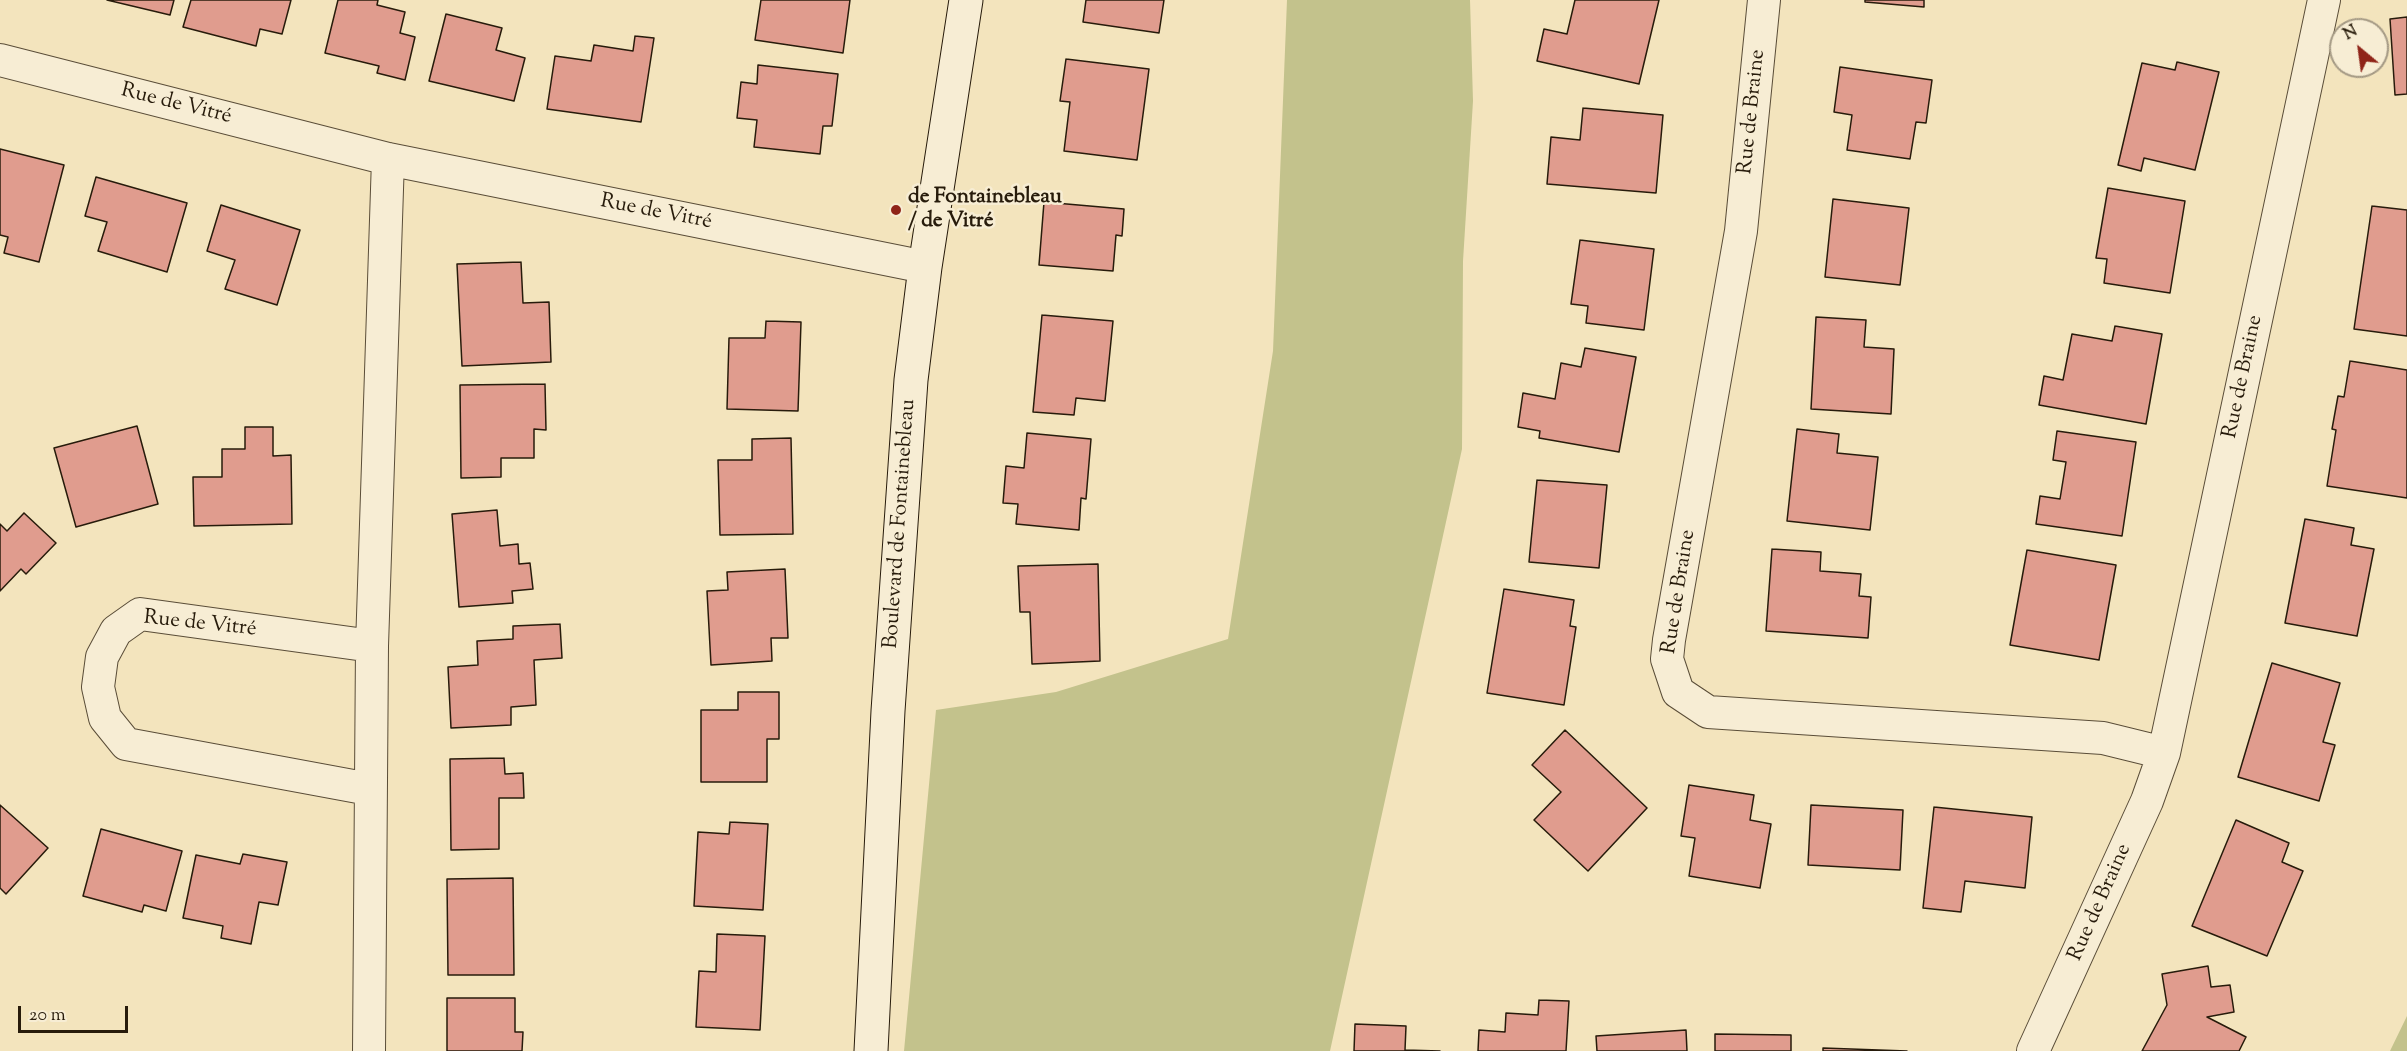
<!DOCTYPE html>
<meta charset="utf-8">
<style>
body{margin:0}
#map{position:relative;width:2407px;height:1051px;overflow:hidden;background:#f3e4bd;font-family:"Sorts Mill Goudy",serif}
canvas{display:block}
.north{position:absolute;left:2329px;top:18px;width:60px;height:60px;box-sizing:border-box;background:#f7edd4;border:2px solid #a49984;border-radius:50%;rotate:331deg;font-size:16px;font-weight:700;line-height:24px;text-align:center;color:#271b0b}
.north::after{content:'';display:block;margin:auto;width:21px;height:27px;background:#8f2418;clip-path:polygon(50% 0,100% 100%,50% 72%,0 100%)}
.scale{position:absolute;left:18px;top:1006px;width:110px;height:27px;box-sizing:border-box;border:3px solid #271b0b;border-top:0;padding-left:8px;font-size:18px;line-height:21px;white-space:nowrap;color:#271b0b;-webkit-text-stroke:4px #f7edd4;paint-order:stroke}
</style>
<div id="map">
<canvas width="2407" height="1051"></canvas>
<div class="north">N</div>
<div class="scale">20 m</div>
</div>
<script>
const context = document.querySelector('canvas').getContext('2d');
context.lineJoin = 'round';
function fillPath(path, color) {
  context.fillStyle = color;
  context.fill(path, 'evenodd');
}
function shape(rows) {
  const path = new Path2D();
  for (const r of rows) {
    path.moveTo(r[0], r[1]);
    for (let i = 2; i < r.length; i += 2) path.lineTo(r[i], r[i + 1]);
  }
  return path;
}
function trace(path, color, width, dash) {
  context.strokeStyle = color;
  context.lineWidth = width;
  context.lineCap = dash ? 'butt' : 'round';
  context.setLineDash(dash || []);
  context.stroke(path);
}
function label(font, color, halo, rows, align = 'center') {
  context.font = font + ' "Sorts Mill Goudy",serif';
  context.lineWidth = 5;
  context.setLineDash([]);
  context.textBaseline = 'middle';
  context.strokeStyle = halo;
  context.fillStyle = color;
  for (const [text, x, y, turn = 0] of rows) {
    context.save();
    context.translate(x, y);
    context.rotate((+turn || 0) * Math.PI / 180);
    context.textAlign = isNaN(turn) ? turn : align;
    if (halo) context.strokeText(text, 0, 0);
    context.fillText(text, 0, 0);
    context.restore();
  }
}
fillPath(shape([
 [1287,0,1470,0,1473,101,1463,261,1462,449,1330,1051,904,1051,936,710,1056,692,1228,639,1273,351],
 [2407,1016,2407,1051,2390,1051]
]), '#c3c28c');
const building = shape([
 [107,0,174,0,170,15,107,0],
 [191,0,291,0,282,34,260,29,256,46,183,27,191,0],
 [338,0,378,0,377,5,405,12,400,33,415,37,405,80,377,73,379,66,325,53,338,0],
 [761,0,850,0,843,53,755,40,761,0],
 [1086,0,1164,0,1159,33,1083,22,1086,0],
 [1575,0,1659,0,1639,84,1537,61,1544,29,1567,34,1575,0],
 [1865,0,1924,0,1924,7,1865,2,1865,0],
 [446,14,502,28,496,50,525,58,514,101,429,81,446,14],
 [2407,17,2407,94,2395,95,2390,19,2407,17],
 [635,36,654,38,641,122,547,109,555,56,591,61,594,45,633,51,635,36],
 [1066,59,1149,69,1137,160,1064,151,1070,102,1060,101,1066,59],
 [2177,62,2219,72,2195,170,2144,158,2141,171,2118,165,2142,63,2175,70,2177,62],
 [758,65,838,74,832,126,823,126,820,154,754,147,757,120,737,118,741,82,757,84,758,65],
 [1840,67,1932,80,1926,123,1916,122,1910,159,1847,150,1852,115,1834,112,1840,67],
 [1583,108,1663,115,1656,193,1547,184,1551,137,1580,140,1583,108],
 [0,149,64,165,39,262,4,253,8,237,0,235,0,149],
 [96,177,187,203,167,272,98,251,107,222,85,216,96,177],
 [2108,188,2185,201,2170,293,2104,283,2107,259,2096,258,2108,188],
 [1833,199,1909,208,1900,285,1825,277,1833,199],
 [1044,202,1124,209,1122,236,1116,235,1113,271,1039,265,1044,202],
 [221,205,300,230,277,305,225,289,235,260,207,251,221,205],
 [2372,206,2407,210,2407,336,2354,329,2372,206],
 [1580,240,1654,249,1644,330,1586,323,1588,306,1571,304,1580,240],
 [521,262,523,303,549,302,551,362,462,366,457,264,521,262],
 [1042,315,1113,321,1105,401,1076,398,1074,415,1033,412,1042,315],
 [1816,317,1866,320,1864,347,1894,349,1891,414,1811,409,1816,317],
 [766,321,801,322,798,411,727,409,729,338,765,338,766,321],
 [2115,326,2162,334,2146,424,2039,405,2044,376,2063,380,2072,334,2112,341,2115,326],
 [1585,348,1636,357,1619,452,1539,438,1540,431,1518,427,1523,393,1555,399,1561,363,1581,367,1585,348],
 [2350,361,2407,370,2407,498,2327,486,2336,430,2332,429,2338,396,2344,397,2350,361],
 [545,384,546,430,534,429,534,458,501,458,501,477,461,478,460,385,545,384],
 [137,426,158,504,76,527,54,448,137,426],
 [245,427,273,427,273,456,291,455,292,524,194,526,193,477,222,477,222,449,245,449,245,427],
 [1797,429,1839,434,1837,453,1878,457,1870,530,1787,521,1797,429],
 [2057,431,2136,442,2122,536,2036,524,2040,496,2060,499,2066,462,2053,460,2057,431],
 [1027,433,1091,439,1086,499,1081,498,1079,530,1016,524,1018,504,1003,503,1006,466,1024,468,1027,433],
 [791,438,793,534,720,535,718,460,752,460,752,439,791,438],
 [1537,480,1607,485,1599,568,1529,562,1537,480],
 [497,510,500,546,518,544,519,564,530,563,533,589,512,591,513,603,459,607,452,514,497,510],
 [24,513,56,543,26,574,21,569,0,591,0,524,7,531,24,513],
 [2305,519,2354,528,2351,545,2374,549,2357,636,2285,623,2305,519],
 [1772,549,1821,552,1820,571,1861,574,1859,596,1871,597,1868,638,1766,631,1772,549],
 [2027,550,2116,565,2099,660,2010,645,2027,550],
 [1098,564,1100,661,1032,664,1030,612,1020,612,1018,566,1098,564],
 [785,569,788,638,771,638,772,661,711,665,707,591,728,590,727,572,785,569],
 [1504,589,1574,600,1570,626,1576,627,1564,705,1487,693,1504,589],
 [560,624,562,658,534,660,536,705,511,707,511,725,451,728,448,667,478,665,477,641,513,639,513,626,560,624],
 [2272,663,2340,683,2323,742,2335,745,2319,801,2238,777,2272,663],
 [738,692,779,692,779,739,767,739,767,782,701,782,701,710,738,710,738,692],
 [1565,730,1647,808,1588,871,1534,820,1561,792,1532,765,1565,730],
 [504,758,505,774,523,773,524,798,499,798,499,849,451,850,450,759,504,758],
 [1689,785,1754,795,1750,820,1771,824,1760,888,1689,876,1695,838,1681,836,1689,785],
 [0,805,48,848,6,894,0,888,0,805],
 [1811,805,1903,810,1900,870,1808,865,1811,805],
 [1934,807,2032,817,2025,888,1965,881,1961,912,1923,908,1934,807],
 [2236,820,2289,843,2282,862,2303,871,2267,956,2192,926,2236,820],
 [730,822,768,824,763,910,694,906,698,832,729,834,730,822],
 [101,829,182,851,166,911,144,905,142,912,83,896,101,829],
 [243,854,287,862,278,905,259,902,251,944,221,938,223,926,183,918,196,855,240,864,243,854],
 [513,878,514,975,448,975,447,879,513,878],
 [717,934,765,936,760,1030,696,1027,699,971,716,972,717,934],
 [2208,966,2211,987,2230,985,2234,1012,2207,1017,2246,1037,2239,1051,2142,1051,2167,1005,2162,974,2208,966],
 [447,998,515,998,515,1032,523,1032,522,1051,447,1051,447,998],
 [1539,1000,1569,1001,1566,1051,1478,1051,1479,1030,1505,1032,1506,1013,1538,1015,1539,1000],
 [1355,1024,1406,1026,1405,1050,1440,1051,1354,1051,1355,1024],
 [1686,1030,1687,1051,1597,1051,1596,1036,1686,1030],
 [1715,1034,1791,1035,1791,1051,1715,1051,1715,1034],
 [1823,1048,1907,1051,1823,1051,1823,1048]
]);
fillPath(building, '#e09c8e');
trace(building, '#271b0b', 1.5);
const street = shape([
 [1764,0,1741,231,1669,640,1667,659,1678,692,1708,712,2103,738,2164,753],
 [0,60,388,159,925,267],
 [369,789,126,744,105,718,98,687,102,657,116,631,140,614,372,646],
 [369,1051,372,646,388,159],
 [2033,1051,2147,801,2164,753,2324,0]
]);
const secondary = shape([
 [871,1051,888,711,911,380,925,267,966,0]
]);
trace(street, '#5a4d38', 34);
trace(secondary, '#271b0b', 35);
trace(street, '#f7edd4', 32);
trace(secondary, '#f7edd4', 33);
for (const [x, y, r, color] of [
 [896,210,6,"#8f2418"]
]) {
  const dot = new Path2D();
  dot.arc(x, y, r, 0, 2 * Math.PI);
  context.fillStyle = color;
  context.fill(dot);
  trace(dot, '#f7edd4', 2);
}
label('21px', '#271b0b', '#f7edd4', [
 ["Rue de Vitré",176,105,14],
 ["Rue de Braine",1753,112,-84],
 ["Rue de Vitré",656,213,11],
 ["Rue de Braine",2244,377,-78],
 ["Boulevard de Fontainebleau",901,524,-86],
 ["Rue de Braine",1680,592,-81],
 ["Rue de Vitré",200,625,6],
 ["Rue de Braine",2101,903,-66]
]);
label('bold 21px', '#271b0b', '#f7edd4', [
 ["de Fontainebleau",908,198],
 ["/ de Vitré",908,222]
], 'left');
</script>
